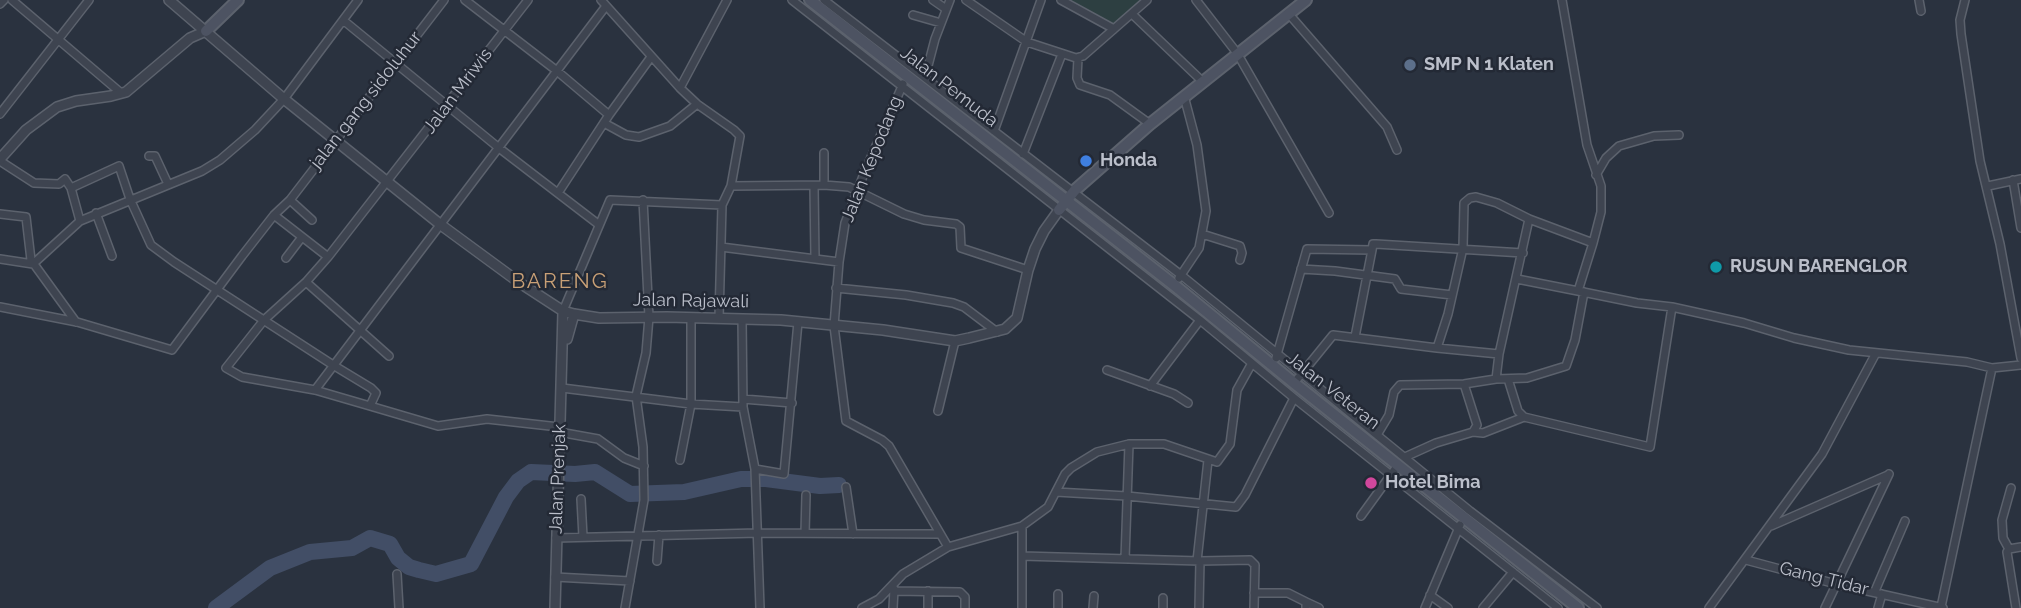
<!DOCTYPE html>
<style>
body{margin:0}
canvas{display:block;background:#2a323f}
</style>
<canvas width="2021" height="608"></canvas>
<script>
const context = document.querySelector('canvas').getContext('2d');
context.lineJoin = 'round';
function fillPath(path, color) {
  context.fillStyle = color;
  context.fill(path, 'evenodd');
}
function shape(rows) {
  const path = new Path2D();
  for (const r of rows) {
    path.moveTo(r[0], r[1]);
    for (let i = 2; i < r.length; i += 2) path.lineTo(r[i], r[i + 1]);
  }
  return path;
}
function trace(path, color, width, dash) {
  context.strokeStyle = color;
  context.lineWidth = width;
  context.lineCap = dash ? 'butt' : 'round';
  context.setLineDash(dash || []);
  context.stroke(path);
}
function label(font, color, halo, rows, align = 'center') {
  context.font = font + ' Raleway,sans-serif';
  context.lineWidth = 5;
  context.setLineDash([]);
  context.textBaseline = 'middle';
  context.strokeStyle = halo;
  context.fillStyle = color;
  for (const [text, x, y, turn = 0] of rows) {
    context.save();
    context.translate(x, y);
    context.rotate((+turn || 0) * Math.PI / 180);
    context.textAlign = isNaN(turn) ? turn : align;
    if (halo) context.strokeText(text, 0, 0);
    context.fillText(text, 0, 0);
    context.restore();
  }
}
fillPath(shape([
 [1059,0,1141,0,1115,28]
]), '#2d3f41');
trace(shape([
 [216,608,270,568,310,552,352,548,370,538,390,544,398,558,409,567,419,570,436,574,471,564,506,497,518,481,531,472,575,474,595,472,630,494,684,492,741,479,766,479,820,486,839,485]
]), '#424e66', 16);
const minor = shape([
 [12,0,121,93],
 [465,0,557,71,609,115],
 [601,0,680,88,697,104,734,130,740,136,731,186,722,205,719,318],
 [792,0,1200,320,1294,398,1558,608],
 [824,0,1181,275,1470,511,1597,608],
 [933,0,946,9],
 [966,0,1027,42,1076,58,1083,56,1147,0],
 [1061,0,1114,29],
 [1196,0,1237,53,1329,213],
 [1562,0,1587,145,1601,186,1601,212,1593,243],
 [1919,0,1921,11],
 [1965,0,1960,20,1961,34,1980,161,2000,244,2021,358],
 [0,4,4,0],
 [1288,13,1387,127,1397,150],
 [1132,14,1202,81],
 [913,15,941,23],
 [343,20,499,148,598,224],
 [1078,58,1077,78,1080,85,1110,95,1150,124],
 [925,77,935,39,950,0],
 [903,84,865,171,845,223,839,262,834,326,846,421,882,440,889,446,948,547],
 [680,88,727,0],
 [0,114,89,0],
 [604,123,626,135,639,137,670,126,697,104],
 [994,131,1041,0],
 [824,153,824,185],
 [1023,154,1062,54],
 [149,156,155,156,168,184],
 [0,161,34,183,59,184,65,179,71,188,119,166,130,199,151,245,174,262,333,365,371,388,376,393,370,406,438,426,487,419,559,427],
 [1596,175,1606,158,1619,146,1654,136,1679,135],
 [2013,180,2021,228],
 [731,186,824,185,849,187,904,214,924,220,956,224,960,227,961,248,1028,270],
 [814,186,815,258],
 [1988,186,2021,179],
 [71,188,80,221],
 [558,193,609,115,651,57],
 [290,200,312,220],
 [96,213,112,256],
 [0,214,26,217,31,260,76,322],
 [274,215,328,257],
 [1202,234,1240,246,1242,253,1240,260],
 [721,247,839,262],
 [286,258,302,237],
 [0,259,33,264,80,221,202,171,220,160,255,130,284,99,358,0],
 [1301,269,1335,271,1395,279,1401,289,1452,295],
 [1179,278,1199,248,1206,211,1197,145,1184,96],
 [1517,279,1578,291],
 [306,282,389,356],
 [836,288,906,295,953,303,964,307,997,332],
 [0,307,77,322,172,350,242,256,274,215,290,200,444,0],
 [563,311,610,200,722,205],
 [742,319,743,407,755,469,784,474,798,322],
 [1355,337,1372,250],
 [1437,348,1499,354],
 [1276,358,1307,249,1372,250,1373,244,1376,244,1523,253],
 [1107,370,1174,394,1188,403],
 [1496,379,1499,354,1529,219],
 [1508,379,1518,411,1524,417,1650,447,1672,307],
 [1294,383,1333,335,1437,348,1448,314,1463,248,1464,203,1470,198,1476,197,1497,203,1529,219,1593,243,1578,291,1637,303,1672,307,1744,323,1794,338,1849,350,1967,362,1992,368,2021,365],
 [1150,386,1200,320],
 [562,388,691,404,743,407],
 [315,390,606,6],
 [743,399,792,403],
 [370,406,315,390,242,377,226,368,264,320,306,282,328,257,528,0],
 [938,411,955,341],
 [559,432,598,439,624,458,644,466],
 [1473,432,1483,433,1524,417],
 [1377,435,1389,415,1394,392,1400,385,1464,384,1496,379,1527,378,1566,366,1575,340,1584,292],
 [1405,457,1436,443,1473,432,1477,425,1464,384],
 [680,460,691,404,691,318],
 [755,469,760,608],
 [846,487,853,534],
 [1056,492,1127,496,1236,507,1245,495,1294,398],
 [581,499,583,537],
 [1361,516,1398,465],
 [1022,526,1048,507,1065,474,1071,468,1097,452,1129,444,1164,444,1217,462,1230,444,1237,390,1252,363],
 [1771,526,1888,475],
 [805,533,806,495],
 [556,538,758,533,940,534],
 [2009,549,2003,538,2002,520,2011,488],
 [1022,556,1200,561,1250,560,1255,565,1254,608],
 [1125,559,1129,444],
 [1746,560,1836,584,1943,608],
 [657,561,659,535],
 [1197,561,1208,460],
 [397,574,399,608],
 [555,577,630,581],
 [894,591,960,592,965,597,965,608],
 [1875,591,1905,521],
 [1254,593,1288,593,1306,602,1306,608],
 [1430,595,1448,608],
 [1306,602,1319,608],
 [1941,607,1992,368],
 [625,608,644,500,643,447,636,396,646,353,649,317,643,200],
 [862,608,879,599,903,574,948,547,1022,526,1022,608],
 [893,608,894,589],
 [928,608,928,591],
 [1058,608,1058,594],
 [1093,608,1094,596],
 [1163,608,1163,598],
 [1199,608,1200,561],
 [1425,608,1460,525],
 [1483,608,1513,572],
 [1709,608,1822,454,1876,353],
 [1825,608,1889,474],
 [1878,608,1882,594],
 [2016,608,2007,552,2009,549,2021,547]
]);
const tertiary = shape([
 [169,0,284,99,441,225,520,283,563,311,574,314,599,318,667,317,781,320,883,330,955,341,969,338,1005,329,1017,318,1028,270,1035,249,1044,231,1059,210],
 [0,159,26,130,57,107,76,101,111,96,126,92,190,38,206,31],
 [567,339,574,314],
 [555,608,563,311]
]);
const secondary = shape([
 [810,0,1174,285,1294,383,1578,608],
 [206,31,238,0],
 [1059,210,1075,190,1150,124,1306,0]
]);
trace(minor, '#5c626d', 10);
trace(tertiary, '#5c626d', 12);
trace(secondary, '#5c626d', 14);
trace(minor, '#3e4450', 7);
trace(tertiary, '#3e4450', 9);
trace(secondary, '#4d5362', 10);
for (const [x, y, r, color] of [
 [1410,65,7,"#5c6f8a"],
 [1086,161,7,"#3f7fe0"],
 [1716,267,7,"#0f9aa8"],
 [1371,483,7,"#d1479c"]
]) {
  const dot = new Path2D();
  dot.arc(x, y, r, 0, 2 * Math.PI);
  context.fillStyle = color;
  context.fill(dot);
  trace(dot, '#232935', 2.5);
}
label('bold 18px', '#bbbfca', '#232935', [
 ["SMP N 1 Klaten",1424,65],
 ["Honda",1100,161],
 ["RUSUN BARENGLOR",1730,267],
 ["Hotel Bima",1385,483]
], 'left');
label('18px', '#bbbfca', '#232935', [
 ["Jalan Pemuda",949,87,38],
 ["Jalan Mriwis",458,91,-53],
 ["jalan gang sidoluhur",366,100,-52],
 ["Jalan Kepodang",872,159,-68],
 ["Jalan Rajawali",691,301,1],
 ["Jalan Veteran",1333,391,38],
 ["Jalan Prenjak",558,479,-88],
 ["Gang Tidar",1824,579,14]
]);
context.letterSpacing = '2px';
label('21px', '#c9a076', '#232935', [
 ["BARENG",560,282]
]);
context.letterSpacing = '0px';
</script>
